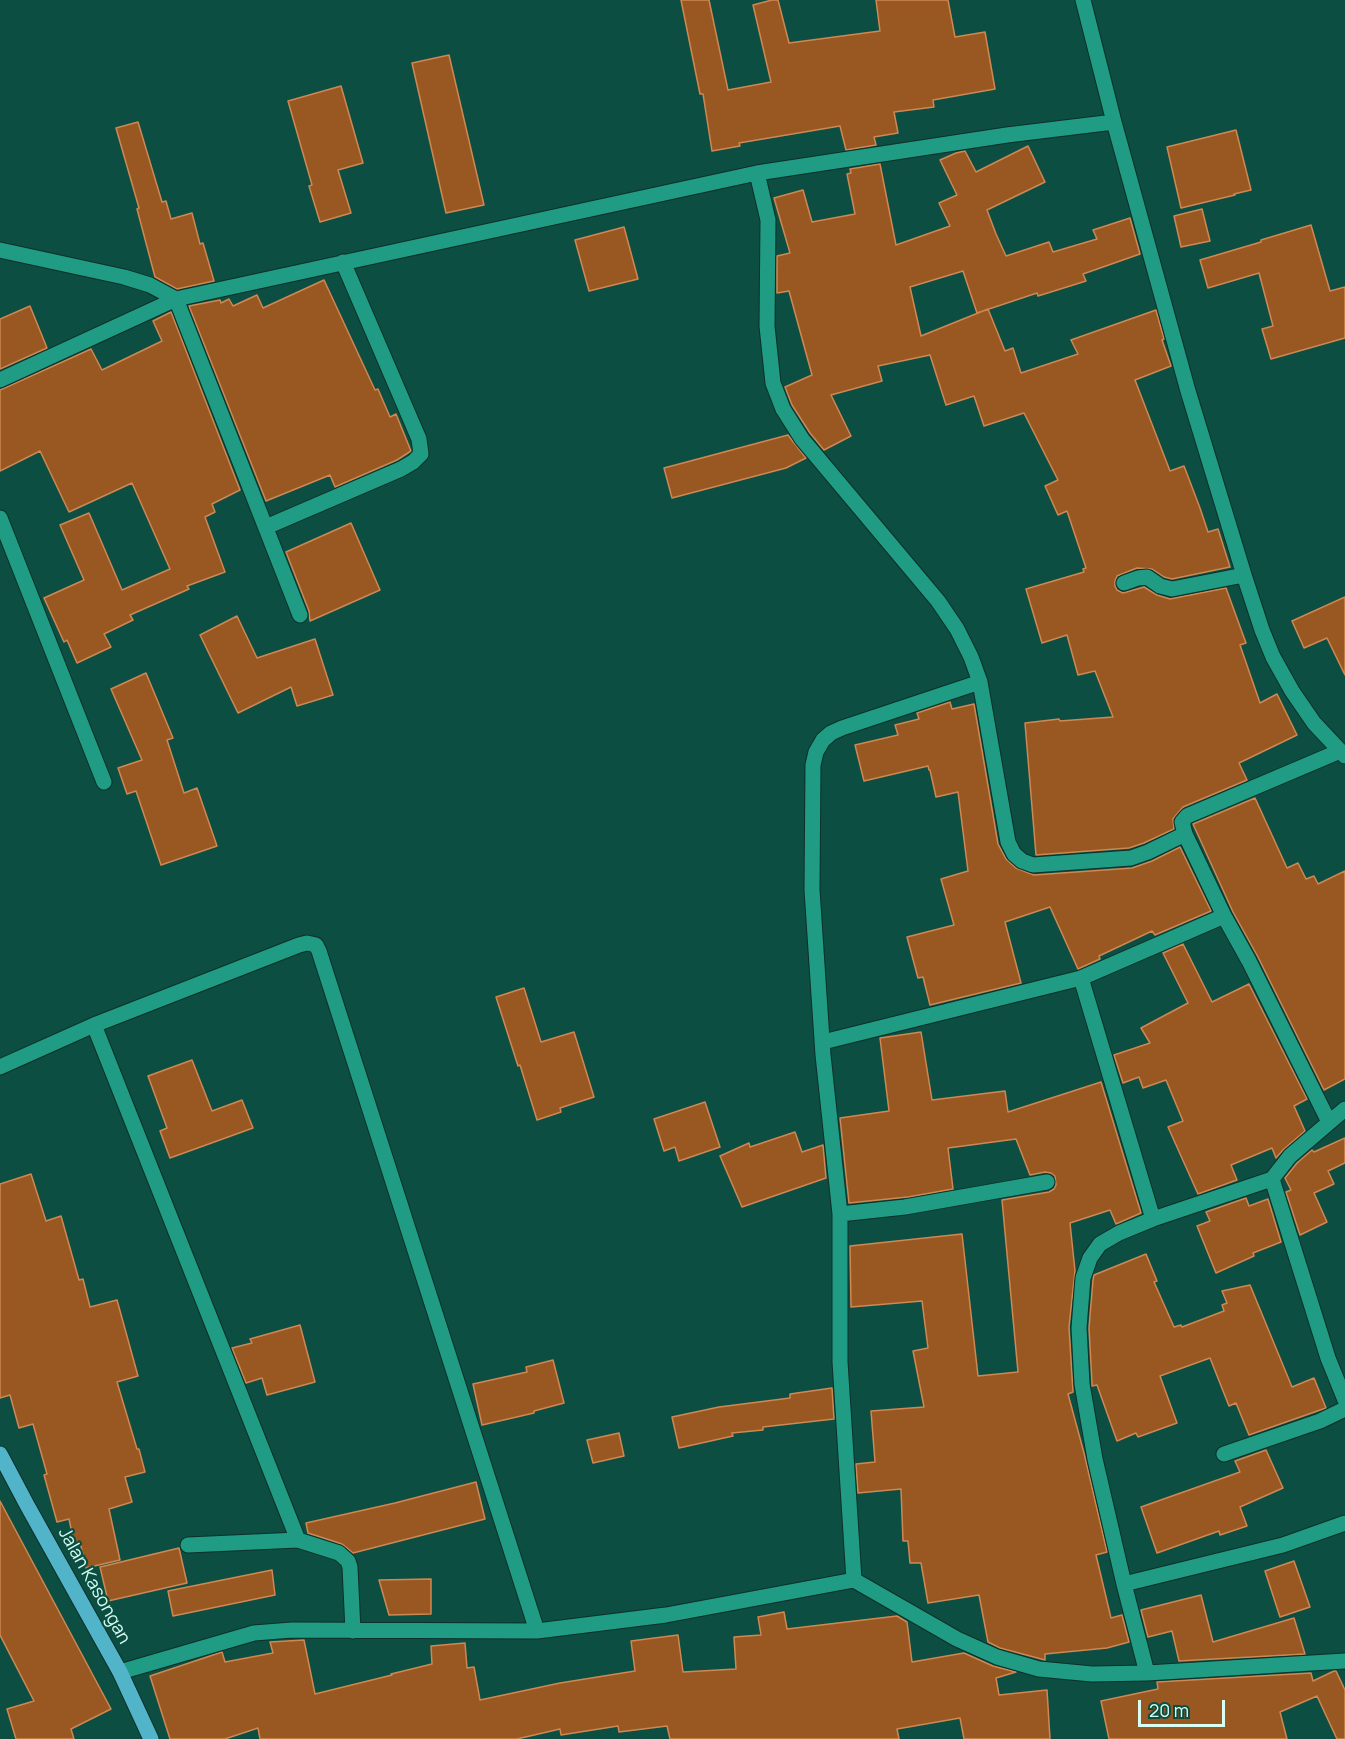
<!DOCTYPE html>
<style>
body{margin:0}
#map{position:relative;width:1345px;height:1739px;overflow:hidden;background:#0d4e42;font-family:Manrope,sans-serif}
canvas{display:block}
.scale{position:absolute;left:1138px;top:1700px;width:87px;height:27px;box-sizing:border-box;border:3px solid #d6fef3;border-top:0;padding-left:8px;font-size:18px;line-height:21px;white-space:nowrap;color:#d6fef3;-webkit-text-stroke:4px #0d4e42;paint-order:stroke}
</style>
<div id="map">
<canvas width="1345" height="1739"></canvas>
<div class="scale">20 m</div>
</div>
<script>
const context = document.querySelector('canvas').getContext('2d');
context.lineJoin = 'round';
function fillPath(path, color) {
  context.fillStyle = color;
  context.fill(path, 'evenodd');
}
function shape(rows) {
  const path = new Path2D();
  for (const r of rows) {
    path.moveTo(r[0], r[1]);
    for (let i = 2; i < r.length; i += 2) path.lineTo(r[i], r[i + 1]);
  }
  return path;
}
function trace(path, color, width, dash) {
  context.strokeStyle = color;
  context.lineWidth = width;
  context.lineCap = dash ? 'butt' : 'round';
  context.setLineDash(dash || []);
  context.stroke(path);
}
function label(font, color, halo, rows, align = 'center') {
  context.font = font + ' Manrope,sans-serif';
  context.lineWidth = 4.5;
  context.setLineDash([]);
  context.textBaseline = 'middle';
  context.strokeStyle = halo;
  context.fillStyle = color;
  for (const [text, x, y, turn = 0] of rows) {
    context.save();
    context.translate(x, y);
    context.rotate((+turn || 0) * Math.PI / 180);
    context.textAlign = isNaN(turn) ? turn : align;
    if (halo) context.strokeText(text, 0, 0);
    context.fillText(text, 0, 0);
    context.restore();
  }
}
const building = shape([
 [681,0,709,0,728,90,771,82,753,5,772,0,778,0,789,43,880,31,876,0,948,0,955,37,985,32,995,89,933,100,934,107,894,112,898,133,874,137,876,145,846,150,840,126,739,143,740,146,712,151,703,94,700,94,681,0],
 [449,55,484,205,446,213,412,63,449,55],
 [341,86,363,163,338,170,351,213,320,222,309,186,312,185,288,101,341,86],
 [138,122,162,202,166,201,171,219,192,213,200,244,203,243,214,281,177,289,155,277,137,209,139,208,116,128,138,122],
 [1236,130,1251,190,1234,194,1235,195,1181,208,1167,147,1236,130],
 [1028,146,1045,182,987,210,996,234,1006,256,1049,242,1053,252,1097,239,1093,230,1130,218,1140,254,1083,274,1086,281,1038,296,1037,293,977,313,963,271,910,287,921,336,988,309,1005,351,1013,348,1021,373,1078,354,1071,340,1156,310,1164,339,1162,340,1171,366,1135,380,1170,471,1184,466,1200,508,1208,532,1218,529,1230,567,1172,579,1164,577,1152,569,1137,568,1117,576,1115,581,1115,586,1117,590,1123,593,1144,587,1157,595,1170,599,1226,588,1246,643,1240,645,1260,703,1277,694,1297,735,1239,763,1247,780,1183,807,1173,819,1174,829,1144,843,1129,848,1036,855,1025,723,1059,719,1060,721,1113,717,1095,671,1078,675,1067,635,1042,643,1026,589,1084,572,1083,569,1086,568,1067,511,1058,515,1045,486,1058,480,1024,413,984,426,974,396,946,405,930,355,878,366,882,381,831,395,851,436,824,450,810,433,792,405,785,387,812,375,789,291,777,293,777,256,790,253,774,198,803,190,812,222,855,214,847,174,851,173,850,169,880,164,896,245,950,226,939,203,957,195,940,160,956,153,965,151,976,172,1028,146],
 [1202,209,1210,241,1181,247,1174,216,1202,209],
 [1311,225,1330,291,1345,287,1345,338,1271,359,1262,329,1273,326,1259,273,1208,288,1200,260,1261,242,1261,240,1311,225],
 [624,227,638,279,589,291,575,240,624,227],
 [324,280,375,390,378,389,390,417,396,414,411,451,397,460,335,487,330,475,266,501,189,306,220,300,221,303,229,299,233,306,257,295,263,308,324,280],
 [30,306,47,348,0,369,0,319,30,306],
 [171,312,240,490,212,504,215,512,205,517,225,572,187,586,189,589,130,615,133,620,104,634,111,647,77,663,67,640,64,642,44,598,84,580,60,525,89,513,122,590,170,569,132,483,69,512,40,451,0,471,0,390,91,349,102,370,162,341,153,321,171,312],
 [788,435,806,458,786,468,672,498,664,468,788,435],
 [351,523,380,590,310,621,309,611,286,552,351,523],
 [1345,597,1345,675,1327,638,1304,648,1292,621,1345,597],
 [237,616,257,658,315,639,333,695,297,706,291,687,238,713,200,635,237,616],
 [146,673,173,738,167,740,184,793,197,788,217,846,161,865,136,791,127,794,118,768,142,760,111,689,146,673],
 [950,702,952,709,974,704,998,844,1006,859,1016,868,1034,875,1132,868,1152,861,1180,847,1211,911,1155,935,1152,931,1099,956,1100,959,1078,969,1050,907,1005,922,1021,983,930,1005,923,977,918,978,907,937,954,925,941,879,968,871,958,792,936,797,930,770,929,770,928,766,864,781,855,745,898,735,895,725,919,719,917,713,950,702],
 [1255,798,1287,868,1298,863,1306,879,1314,876,1318,884,1345,871,1345,1079,1324,1090,1258,957,1233,912,1193,824,1255,798],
 [1183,944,1212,1002,1249,984,1307,1099,1294,1106,1305,1131,1284,1149,1276,1158,1272,1148,1231,1165,1237,1180,1198,1194,1168,1127,1183,1121,1166,1080,1143,1088,1139,1077,1123,1083,1114,1055,1150,1043,1141,1028,1188,1003,1163,953,1183,944],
 [524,988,541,1042,574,1032,594,1097,560,1108,561,1112,537,1120,520,1065,518,1066,496,997,524,988],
 [921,1032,932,1100,1005,1091,1008,1112,1101,1082,1141,1213,1116,1224,1110,1210,1070,1223,1075,1271,1069,1327,1073,1392,1068,1394,1084,1453,1107,1552,1096,1555,1111,1618,1122,1615,1129,1642,1107,1648,1045,1654,1045,1660,1000,1648,988,1642,979,1595,928,1603,921,1563,910,1563,908,1541,903,1541,901,1489,858,1493,856,1464,875,1462,871,1411,924,1407,913,1351,928,1348,922,1301,851,1307,850,1246,962,1234,978,1376,1018,1372,1002,1200,1049,1192,1054,1189,1056,1185,1055,1176,1051,1173,1045,1172,1030,1175,1016,1139,948,1148,953,1189,908,1197,849,1203,840,1118,889,1111,880,1038,921,1032],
 [192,1060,212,1111,242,1100,253,1128,170,1158,160,1131,167,1128,148,1076,192,1060],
 [705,1102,720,1147,679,1161,675,1147,664,1151,654,1119,705,1102],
 [795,1132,802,1152,823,1145,826,1178,742,1207,720,1156,749,1143,750,1147,795,1132],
 [1345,1138,1345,1163,1328,1171,1334,1184,1314,1193,1327,1222,1300,1235,1286,1192,1291,1190,1285,1178,1297,1163,1312,1150,1314,1152,1345,1138],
 [31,1174,46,1221,61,1216,79,1280,83,1279,90,1307,117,1300,138,1376,117,1382,137,1449,139,1449,145,1472,125,1477,132,1502,109,1509,120,1560,86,1568,80,1542,74,1543,69,1519,57,1522,44,1475,47,1474,33,1424,19,1428,10,1395,0,1398,0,1184,31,1174],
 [1246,1198,1249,1206,1268,1199,1281,1242,1253,1253,1254,1256,1216,1273,1197,1226,1210,1221,1206,1212,1246,1198],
 [1146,1254,1157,1281,1154,1282,1174,1327,1181,1325,1182,1327,1224,1311,1222,1305,1227,1303,1222,1291,1250,1285,1292,1387,1314,1378,1326,1408,1249,1435,1236,1403,1229,1406,1210,1358,1160,1376,1177,1423,1138,1437,1136,1433,1117,1441,1097,1385,1092,1386,1092,1383,1089,1328,1093,1280,1094,1275,1146,1254],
 [300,1325,315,1382,267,1395,262,1378,246,1383,232,1348,252,1343,250,1339,300,1325],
 [553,1360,564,1403,534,1411,534,1413,482,1425,473,1384,527,1372,526,1367,553,1360],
 [832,1388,834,1419,763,1427,763,1430,732,1433,733,1436,679,1448,672,1417,719,1407,790,1398,790,1394,832,1388],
 [619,1433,624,1456,593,1463,587,1440,619,1433],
 [1266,1450,1283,1488,1240,1507,1247,1526,1220,1535,1219,1531,1157,1553,1141,1507,1240,1472,1235,1461,1266,1450],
 [476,1482,485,1519,353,1553,342,1544,308,1533,306,1523,395,1503,476,1482],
 [0,1501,111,1709,71,1729,74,1739,16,1739,7,1709,34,1701,0,1635,0,1501],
 [179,1548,187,1583,108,1601,100,1567,179,1548],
 [1294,1561,1310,1607,1280,1617,1265,1571,1294,1561],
 [272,1570,275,1595,173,1616,168,1591,272,1570],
 [431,1579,431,1614,389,1615,379,1580,431,1579],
 [1201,1595,1213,1642,1294,1618,1305,1654,1179,1661,1172,1631,1148,1637,1141,1610,1201,1595],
 [784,1612,787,1629,897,1616,907,1622,912,1662,964,1653,993,1666,1016,1672,996,1678,999,1695,1047,1690,1050,1739,964,1739,960,1718,897,1729,899,1739,670,1739,667,1726,619,1732,618,1726,561,1735,560,1729,517,1739,260,1739,258,1728,225,1739,170,1739,150,1676,222,1652,225,1662,273,1653,270,1642,304,1640,315,1694,392,1675,391,1674,432,1664,431,1646,465,1643,467,1668,474,1667,480,1700,560,1683,635,1671,631,1641,678,1635,683,1672,736,1669,734,1637,761,1635,758,1617,784,1612],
 [1334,1671,1336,1671,1345,1690,1345,1739,1337,1739,1317,1696,1280,1712,1287,1739,1109,1739,1101,1701,1158,1689,1157,1682,1311,1673,1313,1681,1334,1671]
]);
fillPath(building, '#995822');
trace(building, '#ce8854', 1.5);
const minor = shape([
 [1083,0,1114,122,1188,391,1244,575,1262,630,1273,657,1292,691,1314,723,1345,756],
 [757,173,768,220,767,326,773,383,783,409,802,439,938,601,957,629,971,657,980,682,1008,842,1014,854,1022,861,1033,865,1131,858,1148,852,1185,834],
 [0,250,124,277,150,285,176,299,300,615],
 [0,380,176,299,757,173,1007,135,1114,122],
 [0,518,104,782],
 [266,527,401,469,413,462,421,454,419,439,343,262],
 [1124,583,1138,578,1147,577,1160,586,1172,589,1244,575],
 [1081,978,1153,1219],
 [94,1025,298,1540],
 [823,1042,1081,978,1224,916],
 [0,1067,94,1025,299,945,307,943,316,945,319,951,537,1631],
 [1329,1122,1249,961,1224,916,1185,834,1182,822,1187,816,1340,751],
 [1272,1179,1328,1358,1345,1400],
 [840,1214,905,1207,1047,1182],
 [1224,1454,1320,1421,1345,1409],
 [188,1545,298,1540,339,1553,348,1561,350,1567,353,1631],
 [854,1580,840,1362,840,1214,823,1055,812,890,813,765,816,752,823,740,831,733,842,728,980,682],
 [1124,1584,1283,1545,1345,1523],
 [120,1672,254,1633,292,1630,537,1631,666,1615,854,1580,957,1639,997,1657,1039,1669,1092,1674,1147,1673,1345,1661],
 [1147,1673,1124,1584,1095,1459,1082,1384,1079,1328,1083,1278,1090,1258,1100,1244,1119,1233,1153,1219,1272,1179,1290,1156,1345,1109]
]);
const major = shape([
 [0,1454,27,1505,120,1672,151,1739]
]);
trace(minor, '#0c3029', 17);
trace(major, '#0c3029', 17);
trace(minor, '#209c85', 15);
trace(major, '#51b4c9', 15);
label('18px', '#d6fef3', '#0d4e42', [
 ["Jalan Kasongan",94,1586,61]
]);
</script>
